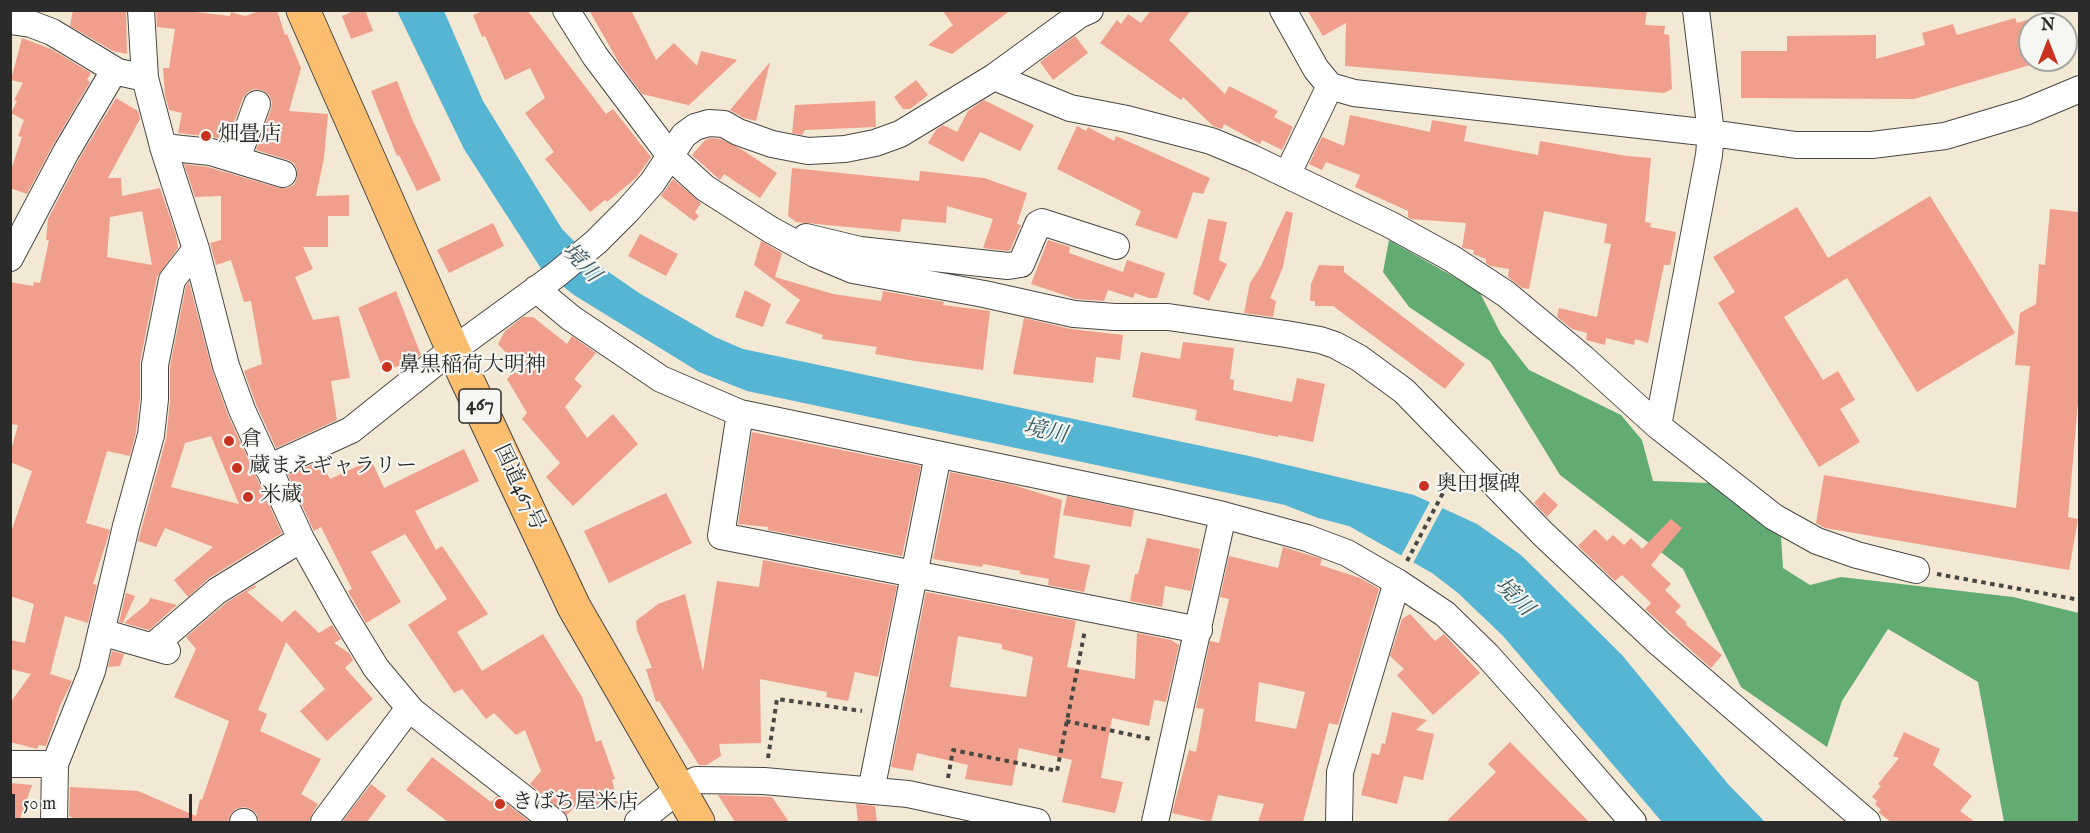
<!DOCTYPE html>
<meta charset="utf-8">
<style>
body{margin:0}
#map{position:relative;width:2090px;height:833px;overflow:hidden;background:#f3e8d4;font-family:"IM FELL English",serif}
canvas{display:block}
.frame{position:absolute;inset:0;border:12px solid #2b2b2b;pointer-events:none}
.north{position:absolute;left:2018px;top:12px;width:60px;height:60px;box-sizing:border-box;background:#f6f6f2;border:2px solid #a5a5a2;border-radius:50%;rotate:0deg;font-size:16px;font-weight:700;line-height:24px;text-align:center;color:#2b2b2b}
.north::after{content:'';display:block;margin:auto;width:21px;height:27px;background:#c8321e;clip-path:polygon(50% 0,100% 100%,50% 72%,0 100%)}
.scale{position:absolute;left:12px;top:794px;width:180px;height:27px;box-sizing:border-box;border:3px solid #2b2b2b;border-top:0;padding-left:8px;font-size:18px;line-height:21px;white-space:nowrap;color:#2b2b2b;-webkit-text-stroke:4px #f6f6f2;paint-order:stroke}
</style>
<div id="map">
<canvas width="2090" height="833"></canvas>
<div class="frame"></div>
<div class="north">N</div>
<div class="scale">50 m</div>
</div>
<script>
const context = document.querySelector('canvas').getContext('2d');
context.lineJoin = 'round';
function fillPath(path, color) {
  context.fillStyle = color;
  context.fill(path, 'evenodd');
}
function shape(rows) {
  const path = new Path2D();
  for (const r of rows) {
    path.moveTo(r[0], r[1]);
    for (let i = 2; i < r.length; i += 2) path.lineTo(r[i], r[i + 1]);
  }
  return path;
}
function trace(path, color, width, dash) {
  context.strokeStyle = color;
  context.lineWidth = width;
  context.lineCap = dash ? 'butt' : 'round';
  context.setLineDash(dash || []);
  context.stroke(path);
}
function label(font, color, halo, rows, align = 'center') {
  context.font = font + ' "IM FELL English","Noto Serif JP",serif';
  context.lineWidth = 4.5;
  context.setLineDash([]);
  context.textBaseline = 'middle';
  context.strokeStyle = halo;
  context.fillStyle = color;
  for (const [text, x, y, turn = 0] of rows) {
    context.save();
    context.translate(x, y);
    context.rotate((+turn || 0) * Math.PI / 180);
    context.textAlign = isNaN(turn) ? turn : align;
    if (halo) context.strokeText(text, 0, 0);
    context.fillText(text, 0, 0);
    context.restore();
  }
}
fillPath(shape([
 [1389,240,1479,291,1501,334,1529,370,1621,415,1642,440,1653,481,1709,483,1781,537,1783,568,1810,585,1841,577,2013,597,2079,613,2079,822,2004,822,1978,682,1888,629,1842,701,1827,747,1741,687,1683,569,1560,475,1490,361,1409,307,1383,272]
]), '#62ac74');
fillPath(shape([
 [397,11,444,11,483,101,562,229,597,264,639,293,715,337,743,349,1249,456,1414,495,1477,524,1521,555,1622,655,1728,784,1765,822,1662,822,1503,636,1458,593,1432,573,1349,526,1318,518,1285,505,747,391,699,372,574,295,542,270,464,149]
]), '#55b5d3');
fillPath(shape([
 [1431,500,1443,507,1412,565,1400,558]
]), '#f3e8d4');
fillPath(shape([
 [73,10,126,10,127,54,113,51,70,26],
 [156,10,179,10,230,16,231,12,245,16,262,10,277,10,285,35,287,34,301,68,289,111,328,114,324,158,316,196,349,195,349,216,328,216,328,247,303,247,313,269,295,277,313,320,339,316,350,378,331,381,337,420,276,448,256,404,244,371,262,364,251,301,244,302,231,260,216,265,210,243,221,240,221,196,195,197,184,164,208,167,279,188,287,188,294,185,297,178,297,170,294,163,288,160,256,150,271,109,272,102,269,95,262,90,254,89,248,92,243,98,227,141,213,137,178,133,182,113,169,110,165,95,163,68,169,68,175,29,157,27],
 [356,10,365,10,373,31,351,39,342,16],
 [484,10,527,10,606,114,613,109,651,157,636,178,607,202,605,200,590,212,545,159,554,152,525,113,545,98,530,68,505,80,485,36,482,37,473,15],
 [589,10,631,10,656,60,674,43,697,66,701,51,737,60,687,107,688,105,642,94,619,63],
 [942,10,1011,10,952,54,928,45,953,25],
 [1151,10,1191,10,1169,40,1225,94,1229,86,1278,111,1274,117,1293,127,1282,150,1262,140,1260,144,1224,124,1222,129,1213,126,1183,97,1181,100,1100,43,1117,20,1121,24,1128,14,1141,23],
 [1307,10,1647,10,1645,25,1665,26,1664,34,1669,35,1672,89,1664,93,1345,66,1346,23,1323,36],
 [2015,18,2017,23,2030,19,2030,65,1914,99,1741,98,1741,51,1787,51,1787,36,1876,35,1876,59,1925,45,1922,33,1953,24,1957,35],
 [1075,36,1088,53,1053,80,1040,62],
 [22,38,51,49,91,73,87,80,90,82,53,145,27,194,10,188,10,173,22,137,18,136,24,120,11,113,17,101,14,100,23,83,11,80],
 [770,62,756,121,744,118,730,110],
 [916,80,928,95,910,109,903,109,894,97],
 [397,81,412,119,441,180,417,191,399,155,397,156,371,91],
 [116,98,138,111,140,119,108,178,121,178,122,196,160,188,176,235,178,248,157,277,140,362,140,398,136,432,130,456,107,451,86,523,110,530,93,584,97,585,88,623,65,616,50,674,72,681,60,706,46,746,39,745,37,749,10,742,10,703,31,674,10,669,10,640,25,643,34,604,10,596,10,535,32,471,10,462,10,454,18,425,10,424,10,282,33,286,34,282,40,283,49,240,46,240,48,219,79,159],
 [142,211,152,265,107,257,110,217],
 [984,100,1034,125,1020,151,980,132,963,162,928,143,936,130,943,125,957,132,968,111],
 [875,101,876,127,805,130,802,135,792,133,795,105],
 [1350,115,1430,132,1432,120,1467,126,1464,141,1538,155,1540,141,1627,156,1651,158,1645,222,1651,223,1650,227,1676,232,1670,265,1664,265,1648,343,1635,339,1634,345,1606,338,1605,345,1586,340,1587,333,1572,329,1557,317,1559,308,1597,317,1611,244,1604,243,1607,224,1544,211,1529,289,1522,288,1508,277,1509,269,1490,266,1486,263,1486,259,1473,254,1474,250,1462,248,1466,223,1410,219,1408,217,1408,211,1355,187,1360,175,1326,162,1322,170,1309,164,1322,137,1344,146],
 [1077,126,1086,131,1088,127,1114,141,1116,136,1210,178,1203,194,1193,192,1177,239,1135,225,1141,211,1057,169],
 [711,138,720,139,741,149,777,173,760,198,724,174,720,180,692,155,705,140],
 [792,168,919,181,920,171,984,178,1027,193,1017,224,1021,225,1010,250,1008,251,983,248,993,219,947,206,946,223,902,219,900,232,796,222,788,216],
 [673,179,701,203,695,212,699,216,694,221,661,196],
 [1930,196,2015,333,1917,392,1847,278,1784,317,1823,380,1838,371,1855,400,1840,409,1860,442,1819,467,1718,303,1735,292,1713,257,1797,207,1828,258],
 [2050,209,2079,212,2079,391,2068,517,2078,519,2069,570,1825,528,1816,523,1824,475,2016,508,2030,366,2015,365,2020,313,2036,304,2039,264,2045,265],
 [1286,211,1293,213,1283,267,1270,298,1276,301,1273,317,1244,313,1250,283,1261,266],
 [1208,219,1227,222,1219,260,1227,264,1209,301,1193,294],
 [493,223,504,246,449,273,437,250],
 [640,234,678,254,666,276,628,256],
 [1048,240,1070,247,1069,253,1123,272,1127,260,1165,273,1157,298,1149,298,1135,293,1133,298,1108,290,1104,301,1076,299,1031,284],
 [761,241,782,253,775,277,833,294,881,301,883,291,944,302,943,305,990,311,983,370,915,361,875,354,877,347,822,339,823,335,785,323,800,300,754,265],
 [1319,265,1344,266,1344,272,1465,364,1445,389,1333,306,1315,306,1315,301,1310,301,1311,284],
 [189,282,212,370,228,415,282,533,209,578,188,597,174,580,213,547,165,528,156,547,138,541,166,439,170,401,170,366,186,286],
 [211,436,239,504,171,487,185,443],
 [745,290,771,304,763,327,735,317],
 [396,291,421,355,413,361,384,371,358,308],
 [523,317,533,317,567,344,572,336,596,353,574,379,582,386,565,407,587,438,613,414,638,444,573,506,546,477,560,463,522,419,527,413,507,379,518,366,498,344,505,331],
 [1024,318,1071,329,1123,335,1120,360,1096,357,1093,383,1013,374],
 [1183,342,1234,348,1230,379,1234,380,1233,390,1292,402,1297,378,1325,384,1313,442,1278,435,1278,437,1195,420,1197,410,1132,397,1141,352,1180,359],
 [752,432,921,466,902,556,768,530,768,527,738,524],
 [464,449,479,481,415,511,436,550,442,546,488,614,457,632,482,671,543,634,582,697,596,742,601,740,615,779,612,780,618,804,593,810,589,791,567,815,530,784,541,771,525,730,516,735,494,713,486,719,462,689,454,693,408,625,447,599,405,534,371,552,401,602,366,623,348,591,352,589,321,527,314,531,288,475,320,461,330,479,371,460,384,488],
 [950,472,1013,485,1062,500,1054,558,1090,565,1084,592,1048,585,1049,579,1020,574,1020,571,983,564,982,567,933,559],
 [1544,492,1558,505,1547,517,1534,503],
 [666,493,692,543,609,583,584,531],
 [1067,496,1134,510,1131,527,1063,515],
 [1671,519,1682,528,1651,565,1671,584,1665,590,1681,606,1675,612,1687,623,1685,624,1722,655,1711,668,1645,609,1651,603,1622,575,1615,581,1578,546,1595,529,1607,541,1613,535,1624,545,1631,538,1642,549],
 [1147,538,1200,549,1191,591,1165,586,1162,607,1130,601,1135,574,1138,574],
 [1283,547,1322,559,1320,565,1360,578,1379,589,1338,725,1329,723,1303,822,1258,822,1264,804,1218,795,1211,822,1172,813,1189,750,1196,752,1204,709,1196,708,1210,641,1219,643,1229,599,1220,597,1229,556,1278,568],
 [1259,682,1305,692,1296,729,1255,721],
 [763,560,897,586,878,677,855,672,848,701,826,697,827,692,760,679,761,743,719,744,721,756,707,765,699,765,659,701,656,702,646,669,652,668,637,630,636,621,658,604,685,594,703,671,717,581,759,587],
 [255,585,256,587,247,592,282,622,295,610,319,633,332,625,341,639,334,643,349,653,353,660,345,668,373,699,327,741,300,711,325,689,286,642,258,710,267,714,260,731,321,759,301,794,318,804,312,814,309,822,259,822,257,814,251,809,244,807,235,809,230,815,228,822,81,822,69,816,70,787,138,791,196,816,200,799,202,800,229,721,174,697,196,649,186,637,226,603],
 [926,592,1076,621,1067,667,1135,679,1137,633,1171,640,1179,645,1166,702,1154,700,1149,726,1112,718,1101,778,1123,782,1115,813,1062,802,1072,760,1019,748,1012,786,965,779,968,765,917,753,913,771,891,767],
 [958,636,1002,644,1002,649,1033,657,1026,697,950,687],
 [126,593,135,596,123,623,119,622],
 [150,598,177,605,149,630,124,623,148,603],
 [1410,614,1435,641,1444,634,1480,673,1433,715,1397,675,1404,669,1390,656,1402,619],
 [112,651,124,654,120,666,108,667],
 [1392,712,1427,720,1416,730,1434,734,1423,780,1404,776,1397,804,1361,795,1372,753,1379,755,1382,743,1385,744],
 [1904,732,1940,749,1933,765,1972,796,1960,811,1975,822,1891,822,1878,812,1881,810,1875,804,1877,801,1872,797,1881,786,1878,784,1899,758,1893,756],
 [1510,742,1589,822,1446,822,1496,772,1488,764],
 [432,757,491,802,497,796,530,822,448,822,406,790],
 [10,783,32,785,19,822,10,822],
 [371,784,386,796,367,822,342,822],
 [718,795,772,797,789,822,735,822],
 [856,804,875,806,877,822,858,822]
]), '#ef9f8b');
const minor = shape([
 [141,10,145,78,164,150,196,249,226,366,242,410,301,539,343,614,376,668,412,711,554,822],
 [566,10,595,56,671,157,705,188,771,230,815,254,853,270,984,294,1074,314,1115,317,1168,317,1286,334,1320,340,1335,345,1359,358,1404,391,1543,534,1659,643,1867,822],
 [1283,10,1316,69,1330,86,1354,93,1711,133,1796,145,1872,145,1945,136,2025,112,2080,89],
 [10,21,31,24,52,32,118,72],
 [994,77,1070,108,1127,119,1211,141,1252,158,1389,224,1451,258,1506,294,1583,358,1658,426,1709,155,1711,133,1696,10],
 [163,147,211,152,283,174],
 [237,159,257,104],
 [1287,175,1330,86],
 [806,237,860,250,1008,266,1021,264,1038,224,1042,222,1116,246],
 [10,258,66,152,111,76,118,72,145,78],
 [536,289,571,318,661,379,740,413,1162,501,1223,515,1307,538,1347,553,1397,582,1445,614,1487,655,1529,702,1633,822],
 [740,413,721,536,1199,630],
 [1658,426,1774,517,1817,541,1857,555,1916,570],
 [268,468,351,430,435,363,556,275,596,242,628,210,652,183,684,135,695,127,709,123,724,124,738,132,772,144,808,151,845,149,875,143,900,134,994,77,1079,15,1090,10],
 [101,632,167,651],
 [153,646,217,591,301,539],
 [10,764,55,764],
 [871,791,938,455],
 [54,822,55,764,92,671,126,526,151,435,155,399,155,365,172,280,196,249],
 [243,822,244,822],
 [324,822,409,708],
 [638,822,678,790,696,780,764,781,908,794,1037,822],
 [1155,822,1223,515],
 [1339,822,1340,772,1397,582]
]);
const highway = shape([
 [303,10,453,350,574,607,698,822]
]);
trace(minor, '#494744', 28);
trace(highway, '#494744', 35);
trace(shape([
 [1407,561,1453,474],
 [1937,574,2080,600],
 [1066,721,1151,739],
 [768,758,777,699,862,711],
 [948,778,953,750,1057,771,1085,630]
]), '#494744', 4, [4.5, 4.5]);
trace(minor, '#fff', 26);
trace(highway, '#fbbd6e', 33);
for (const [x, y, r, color] of [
 [206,136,6,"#c8321e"],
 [387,367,6,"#c8321e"],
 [229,441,6,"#c8321e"],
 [237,468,6,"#c8321e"],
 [1424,486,6,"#c8321e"],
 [248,497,6,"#c8321e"],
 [500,804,6,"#c8321e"]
]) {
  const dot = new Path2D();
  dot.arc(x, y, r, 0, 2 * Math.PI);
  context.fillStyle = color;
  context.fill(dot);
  trace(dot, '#f6f6f2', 2);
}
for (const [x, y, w] of [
 [480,406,42]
]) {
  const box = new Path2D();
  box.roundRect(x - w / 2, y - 17, w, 34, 4.5);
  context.fillStyle = '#f6f6f2';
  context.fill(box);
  trace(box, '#2b2b2b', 1.5);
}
label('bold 20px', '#2b2b2b', null, [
 ["467",480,406]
]);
label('21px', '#2b2b2b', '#f6f6f2', [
 ["畑畳店",218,136],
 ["鼻黒稲荷大明神",399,367],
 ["倉",241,441],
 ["蔵まえギャラリー",249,468],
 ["奥田堰碑",1436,486],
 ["米蔵",260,497],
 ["きばち屋米店",512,804]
], 'left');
label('21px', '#2b2b2b', '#f6f6f2', [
 ["国道467号",518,488,65]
]);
label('italic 22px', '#3a5b66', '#f6f6f2', [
 ["境川",580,264,46],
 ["境川",1045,433,11],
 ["境川",1513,598,45]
]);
</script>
